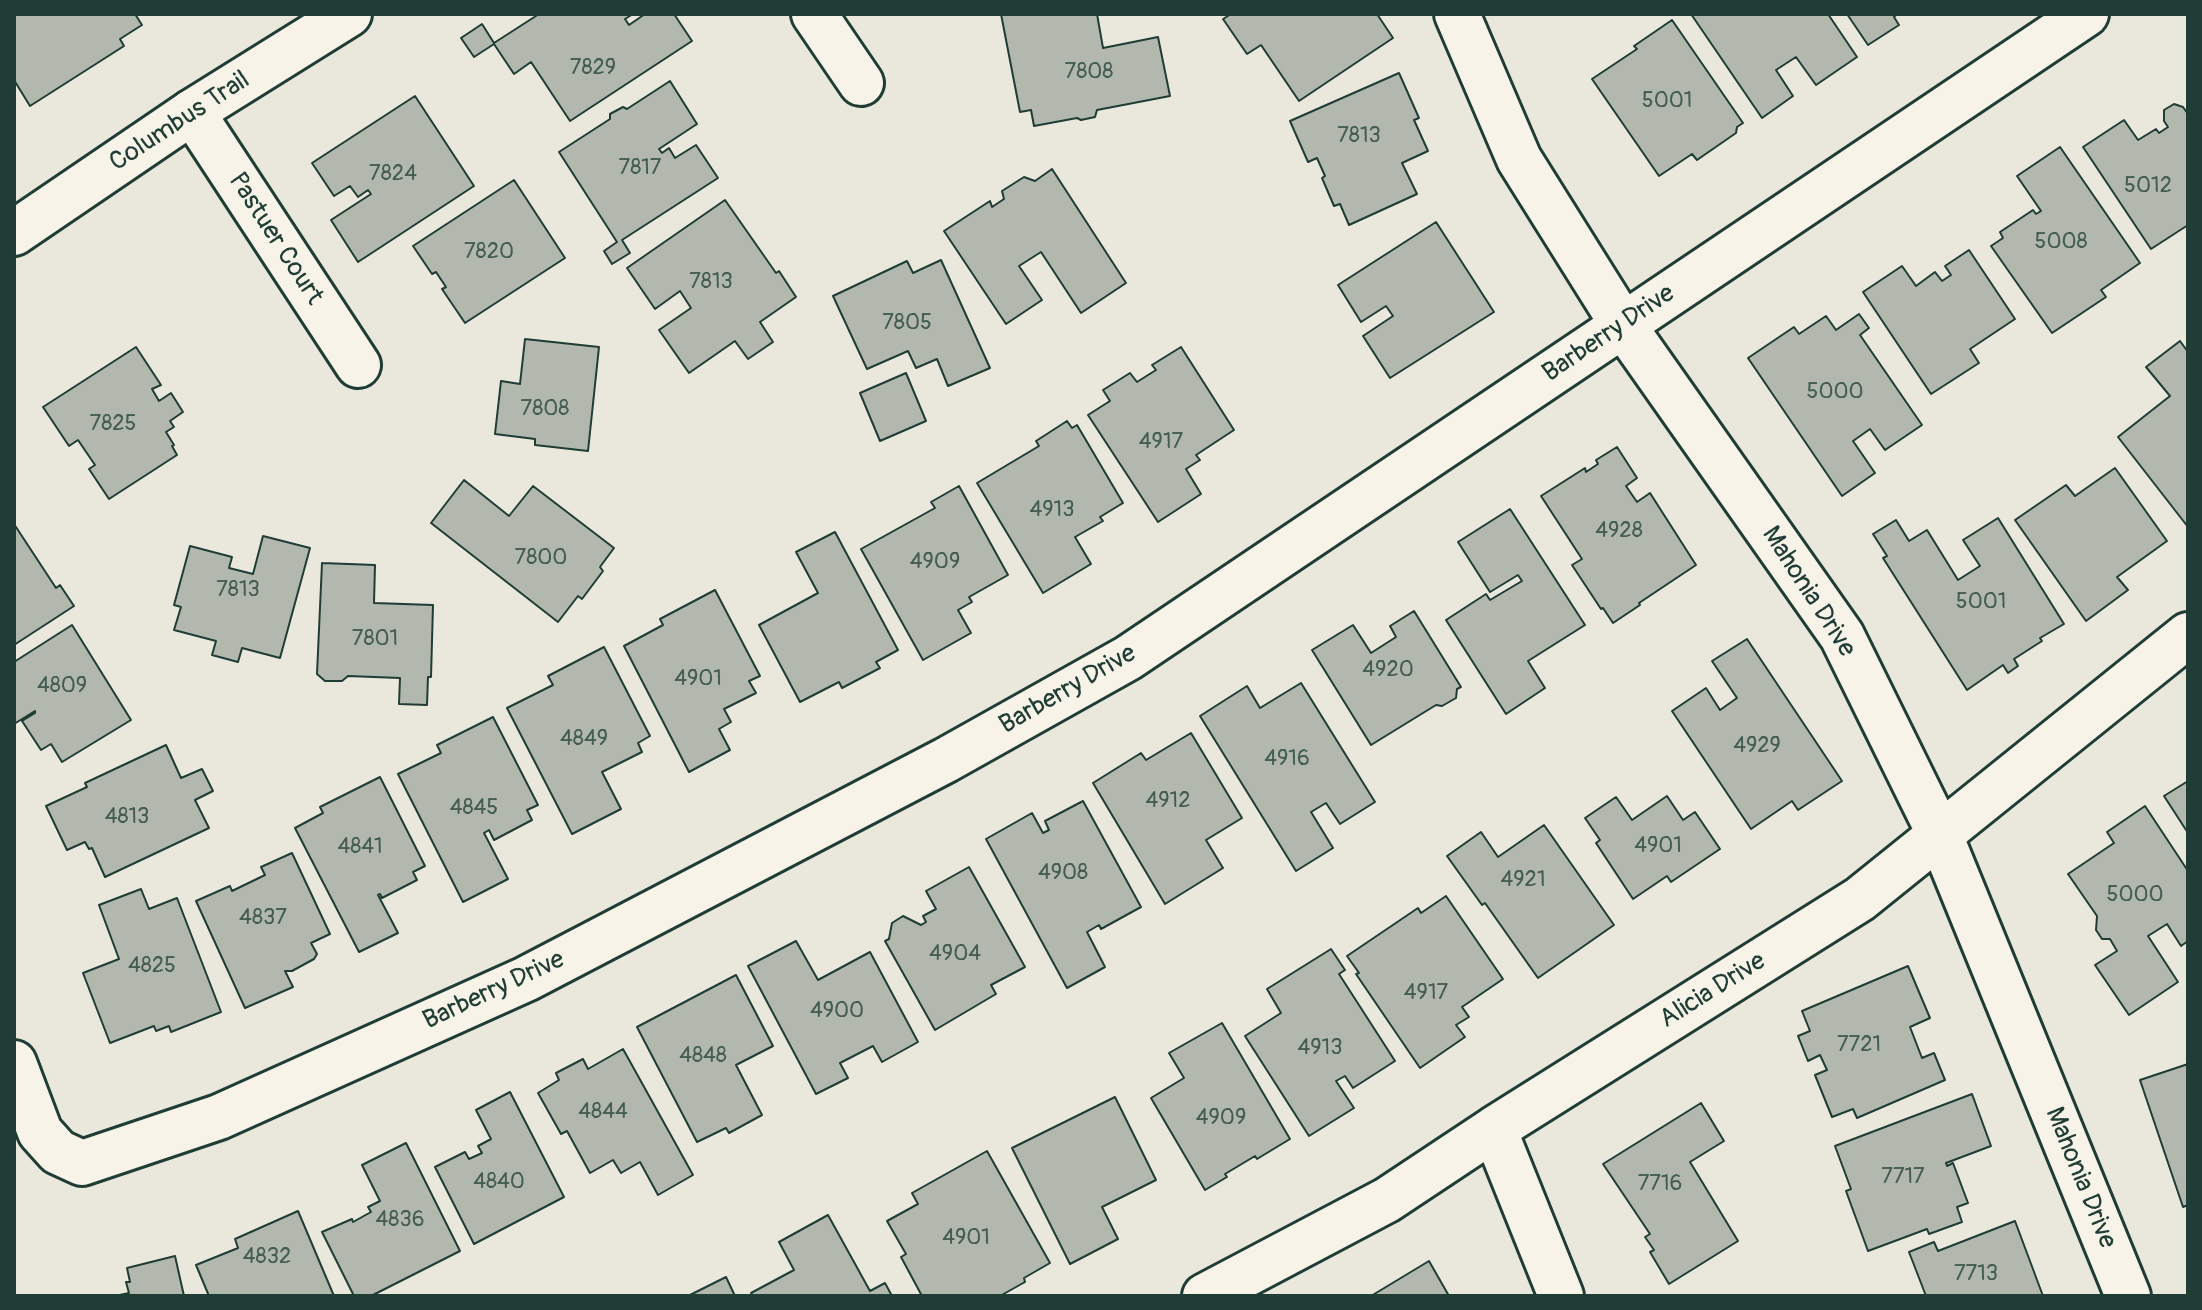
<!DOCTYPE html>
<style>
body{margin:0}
#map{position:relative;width:2202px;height:1310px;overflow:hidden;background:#eae8dd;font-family:Pangolin,sans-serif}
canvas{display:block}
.frame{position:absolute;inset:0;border:16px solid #1f3d34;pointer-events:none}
</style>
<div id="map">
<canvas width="2202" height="1310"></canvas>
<div class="frame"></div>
</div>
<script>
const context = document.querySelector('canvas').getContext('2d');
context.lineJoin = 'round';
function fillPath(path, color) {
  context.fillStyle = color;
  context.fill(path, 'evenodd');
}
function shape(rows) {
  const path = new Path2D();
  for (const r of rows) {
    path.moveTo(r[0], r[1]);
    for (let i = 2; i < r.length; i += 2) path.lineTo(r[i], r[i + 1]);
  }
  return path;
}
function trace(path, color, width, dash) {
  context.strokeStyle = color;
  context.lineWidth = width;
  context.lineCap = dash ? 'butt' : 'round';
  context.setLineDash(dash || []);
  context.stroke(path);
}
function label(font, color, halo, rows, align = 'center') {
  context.font = font + ' Pangolin,sans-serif';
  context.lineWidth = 7;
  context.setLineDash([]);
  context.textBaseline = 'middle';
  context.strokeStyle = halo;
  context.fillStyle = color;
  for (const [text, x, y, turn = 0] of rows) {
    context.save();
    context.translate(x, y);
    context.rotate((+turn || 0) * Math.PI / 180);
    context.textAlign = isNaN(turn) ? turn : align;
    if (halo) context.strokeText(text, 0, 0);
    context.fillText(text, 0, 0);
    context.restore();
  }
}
const building = shape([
 [14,14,135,14,142,25,120,39,124,46,30,106,14,80,14,14],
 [539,14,633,14,625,19,629,25,645,14,674,14,692,41,570,121,531,62,514,74,494,44,474,57,461,38,482,24,494,43,539,14],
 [1001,14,1097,14,1103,48,1158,37,1170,96,1097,110,1095,117,1081,120,1077,118,1034,126,1031,110,1020,112,1001,14],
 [1231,14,1377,14,1393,38,1299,101,1261,45,1247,54,1223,19,1231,14],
 [1691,14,1828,14,1857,57,1816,85,1796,57,1776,70,1793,96,1762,118,1691,14],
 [1847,14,1897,14,1894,17,1899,25,1868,45,1847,14],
 [1672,20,1743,123,1737,127,1736,133,1697,160,1692,154,1659,176,1592,79,1637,49,1634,46,1672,20],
 [1399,73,1419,118,1414,120,1428,151,1402,163,1417,194,1349,225,1340,204,1334,206,1322,178,1325,176,1317,158,1308,162,1290,121,1399,73],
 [670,81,697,124,659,149,662,153,669,148,675,158,696,145,718,178,622,240,630,253,612,264,604,251,617,242,559,152,610,119,610,114,623,107,627,109,670,81],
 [415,96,474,186,358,262,331,220,371,194,368,190,358,197,350,186,334,196,312,163,415,96],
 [2174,104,2183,107,2188,114,2188,225,2151,249,2083,147,2124,120,2138,140,2156,129,2159,133,2168,127,2164,121,2164,110,2174,104],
 [2060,147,2140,263,2101,290,2106,297,2052,333,1991,246,2003,238,2000,232,2033,210,2036,214,2041,211,2017,176,2060,147],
 [1052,169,1126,283,1081,313,1041,252,1019,266,1042,300,1006,324,944,231,990,201,992,207,1004,199,1002,191,1024,177,1035,181,1052,169],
 [514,180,565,258,465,323,442,289,446,287,436,272,432,274,413,246,514,180],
 [725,200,776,273,779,271,796,297,760,322,773,342,748,359,735,341,689,373,659,330,691,308,680,291,655,309,627,268,725,200],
 [1436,222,1494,312,1390,378,1363,336,1393,316,1386,306,1361,322,1338,285,1436,222],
 [1969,250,2015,319,1970,349,1979,363,1931,394,1863,292,1902,266,1916,286,1935,272,1942,281,1951,275,1945,266,1969,250],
 [941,260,990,368,948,386,937,359,916,368,908,351,867,369,833,296,907,261,913,273,941,260],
 [1859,314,1869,328,1860,335,1922,425,1885,450,1870,429,1853,441,1875,473,1842,496,1748,358,1794,327,1799,334,1826,316,1836,330,1859,314],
 [525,339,599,347,588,451,535,445,535,439,495,434,501,381,520,384,525,339],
 [2180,341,2188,352,2188,527,2118,437,2170,396,2146,367,2180,341],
 [136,347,161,385,152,389,159,401,171,393,183,412,170,421,174,427,166,432,174,445,172,446,177,455,109,499,89,469,95,465,78,440,69,446,43,407,136,347],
 [1181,347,1234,430,1196,455,1200,460,1186,469,1201,494,1158,522,1088,415,1110,401,1103,390,1130,373,1137,382,1156,370,1152,365,1181,347],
 [906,373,926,421,880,441,860,393,906,373],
 [1067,421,1072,428,1077,425,1123,503,1100,517,1103,521,1075,537,1091,564,1043,593,977,483,1039,446,1036,441,1067,421],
 [1617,447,1637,478,1626,486,1637,502,1650,493,1696,565,1639,603,1640,605,1613,623,1603,608,1601,609,1572,565,1582,559,1541,496,1585,468,1586,472,1598,464,1596,460,1617,447],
 [2115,468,2167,541,2117,577,2128,590,2086,621,2015,520,2066,485,2075,496,2115,468],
 [464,480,509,516,533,486,614,548,600,567,603,571,582,599,578,596,558,622,431,523,464,480],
 [959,486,1008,575,969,597,972,602,958,610,971,633,923,660,861,549,935,508,931,502,959,486],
 [1510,509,1585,625,1528,661,1545,688,1506,714,1446,620,1486,594,1490,600,1522,581,1518,575,1490,592,1458,542,1510,509],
 [1998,518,2064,624,2040,638,2042,641,2014,659,2018,666,2008,673,2003,665,1967,690,1883,558,1887,556,1873,534,1896,520,1909,541,1927,530,1958,580,1980,566,1963,540,1998,518],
 [14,524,56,588,60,585,74,606,14,645,14,524],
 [835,532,898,650,876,662,880,668,842,688,839,682,800,702,759,625,818,593,796,552,835,532],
 [263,536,310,548,280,658,242,648,238,662,212,655,216,641,174,630,181,607,174,605,190,546,232,557,229,568,253,574,263,536],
 [322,563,375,565,374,603,433,605,431,677,428,677,427,705,399,704,400,678,348,676,342,681,325,681,317,674,322,563],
 [715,590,760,676,749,681,756,693,724,709,731,722,719,729,730,750,689,772,624,646,663,625,660,619,715,590],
 [1414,611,1461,687,1457,689,1456,698,1442,706,1436,705,1371,745,1312,650,1353,625,1371,653,1396,637,1390,626,1414,611],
 [72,625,131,720,62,762,51,744,41,750,22,721,35,713,35,711,14,724,14,662,72,625],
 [1747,639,1842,781,1798,810,1792,801,1751,829,1672,711,1706,688,1720,710,1737,698,1712,661,1747,639],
 [604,647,650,736,638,743,642,752,602,772,621,809,572,834,507,708,553,685,548,676,604,647],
 [1301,683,1375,802,1340,824,1326,803,1311,812,1333,848,1296,871,1200,716,1247,686,1260,708,1301,683],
 [493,717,538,805,527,810,532,820,494,840,489,830,484,833,508,879,463,902,398,774,441,753,437,745,493,717],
 [1191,733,1242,818,1206,840,1223,868,1165,904,1093,783,1141,753,1146,760,1191,733],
 [166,745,181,778,202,769,213,791,195,800,209,828,105,877,92,848,89,849,85,842,67,850,46,806,87,787,85,783,166,745],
 [380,777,425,866,413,872,417,880,382,898,380,894,378,895,398,933,359,952,295,828,323,813,320,807,380,777],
 [2188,781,2188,833,2164,796,2188,781],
 [1667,796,1683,820,1695,812,1720,849,1671,882,1667,876,1633,899,1596,843,1600,840,1585,818,1616,797,1632,820,1667,796],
 [1083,801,1141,907,1101,929,1099,925,1087,932,1105,967,1067,988,986,839,1032,813,1043,833,1049,830,1045,821,1083,801],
 [2145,806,2188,871,2188,941,2181,946,2167,924,2148,936,2178,982,2129,1015,2095,965,2117,951,2110,939,2102,939,2096,930,2097,916,2068,874,2114,843,2107,832,2145,806],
 [1544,825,1614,925,1538,978,1485,903,1482,905,1447,856,1481,832,1498,857,1544,825],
 [292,853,330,934,311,943,317,954,314,959,292,971,285,971,293,987,245,1008,196,901,230,886,232,891,265,875,261,867,292,853],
 [969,867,1025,967,991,985,996,994,935,1030,885,941,889,939,892,923,903,916,921,925,926,922,923,916,936,909,926,891,969,867],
 [141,889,149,909,177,898,221,1012,171,1032,169,1026,156,1031,154,1026,110,1043,83,973,119,959,99,905,141,889],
 [1446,896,1503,979,1462,1007,1469,1017,1456,1025,1465,1037,1420,1068,1356,974,1359,973,1347,956,1418,908,1421,913,1446,896],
 [796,941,818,980,870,952,918,1042,882,1062,873,1046,840,1063,848,1078,816,1094,748,966,796,941],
 [1331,949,1345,970,1339,974,1395,1061,1353,1088,1345,1076,1336,1081,1354,1108,1309,1136,1245,1036,1281,1013,1267,989,1331,949],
 [1908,966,1930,1018,1910,1027,1922,1058,1934,1053,1945,1080,1857,1118,1853,1109,1832,1117,1815,1075,1827,1070,1820,1055,1808,1061,1798,1036,1810,1031,1802,1011,1908,966],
 [736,975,773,1046,736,1065,762,1115,729,1133,726,1128,697,1142,637,1027,736,975],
 [1222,1023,1290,1139,1257,1159,1255,1156,1225,1174,1227,1177,1205,1190,1151,1098,1184,1078,1169,1053,1222,1023],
 [623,1049,693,1175,658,1195,640,1162,621,1173,613,1160,590,1173,567,1131,561,1134,538,1093,559,1080,556,1073,583,1059,588,1069,623,1049],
 [2188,1064,2188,1205,2183,1207,2140,1080,2188,1064],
 [510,1092,564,1197,474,1244,435,1167,465,1152,469,1159,482,1153,478,1146,491,1139,476,1110,510,1092],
 [1972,1094,1991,1146,1946,1163,1947,1166,1953,1163,1968,1203,1957,1207,1962,1222,1929,1234,1927,1229,1868,1251,1846,1191,1851,1189,1835,1146,1972,1094],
 [1115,1097,1156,1180,1102,1207,1118,1239,1070,1264,1012,1148,1115,1097],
 [1701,1103,1724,1141,1690,1162,1738,1241,1669,1284,1650,1252,1654,1250,1645,1237,1650,1234,1603,1164,1701,1103],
 [406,1143,460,1251,371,1296,354,1296,322,1232,352,1219,353,1222,371,1212,368,1207,380,1201,362,1165,406,1143],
 [987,1151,1050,1263,1024,1278,1025,1282,1000,1296,922,1296,901,1257,906,1254,887,1221,918,1204,912,1193,987,1151],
 [298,1211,334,1296,209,1296,196,1265,238,1248,235,1239,298,1211],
 [828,1215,870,1291,885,1283,892,1296,753,1296,751,1293,794,1270,779,1242,828,1215],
 [2015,1221,2043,1296,1926,1296,1909,1252,1934,1242,1938,1251,2015,1221],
 [175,1256,184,1296,115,1296,129,1293,126,1282,130,1282,127,1268,175,1256],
 [1429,1261,1449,1296,1371,1296,1429,1261],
 [726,1277,735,1296,688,1296,726,1277]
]);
fillPath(building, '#b2b8ae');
trace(building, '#1f3d34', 2);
const minor = shape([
 [814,14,861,83],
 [1457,14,1519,159,1623,325,1842,636,1940,835,2128,1296],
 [192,112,358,365],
 [14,1063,40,1132,58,1152,82,1163,219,1117,526,979,946,760,1128,658,2086,14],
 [1494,1129,1561,1296],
 [1205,1296,1387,1200,1494,1129,1860,899,2188,635]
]);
const tertiary = shape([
 [14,233,192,112,349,14]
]);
trace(minor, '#1f3d34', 50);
trace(tertiary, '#1f3d34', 50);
trace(minor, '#f7f3e8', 44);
trace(tertiary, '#f7f3e8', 44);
label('22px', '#445c52', null, [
 ["7829",593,68],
 ["7808",1089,72],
 ["5001",1667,101],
 ["7813",1359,136],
 ["7817",640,168],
 ["7824",393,174],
 ["5012",2148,186],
 ["5008",2061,242],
 ["7820",489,252],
 ["7813",711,282],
 ["7805",907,323],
 ["5000",1835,392],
 ["7808",545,409],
 ["7825",113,424],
 ["4917",1161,442],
 ["4913",1052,510],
 ["4928",1619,531],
 ["7800",541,558],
 ["4909",935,562],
 ["7813",238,590],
 ["5001",1981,602],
 ["7801",375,639],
 ["4920",1388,670],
 ["4901",698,679],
 ["4809",62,686],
 ["4849",584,739],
 ["4929",1757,746],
 ["4916",1287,759],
 ["4912",1168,801],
 ["4845",474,808],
 ["4813",127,817],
 ["4901",1658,846],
 ["4841",360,847],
 ["4908",1063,873],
 ["4921",1523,880],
 ["5000",2135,895],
 ["4837",263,918],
 ["4904",955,954],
 ["4825",152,966],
 ["4917",1426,993],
 ["4900",837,1011],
 ["7721",1859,1045],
 ["4913",1320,1048],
 ["4848",703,1056],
 ["4844",603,1112],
 ["4909",1221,1118],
 ["7717",1903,1177],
 ["4840",499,1182],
 ["7716",1660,1184],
 ["4836",400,1220],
 ["4901",966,1238],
 ["4832",267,1257],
 ["7713",1976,1274]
]);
label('26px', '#1f3d34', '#f7f3e8', [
 ["Columbus Trail",180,122,-33],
 ["Pastuer Court",275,239,57],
 ["Barberry Drive",1609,334,-34],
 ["Mahonia Drive",1808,592,57],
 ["Barberry Drive",1068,690,-30],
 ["Barberry Drive",494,991,-25],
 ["Alicia Drive",1713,991,-32],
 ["Mahonia Drive",2080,1178,68]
]);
</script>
